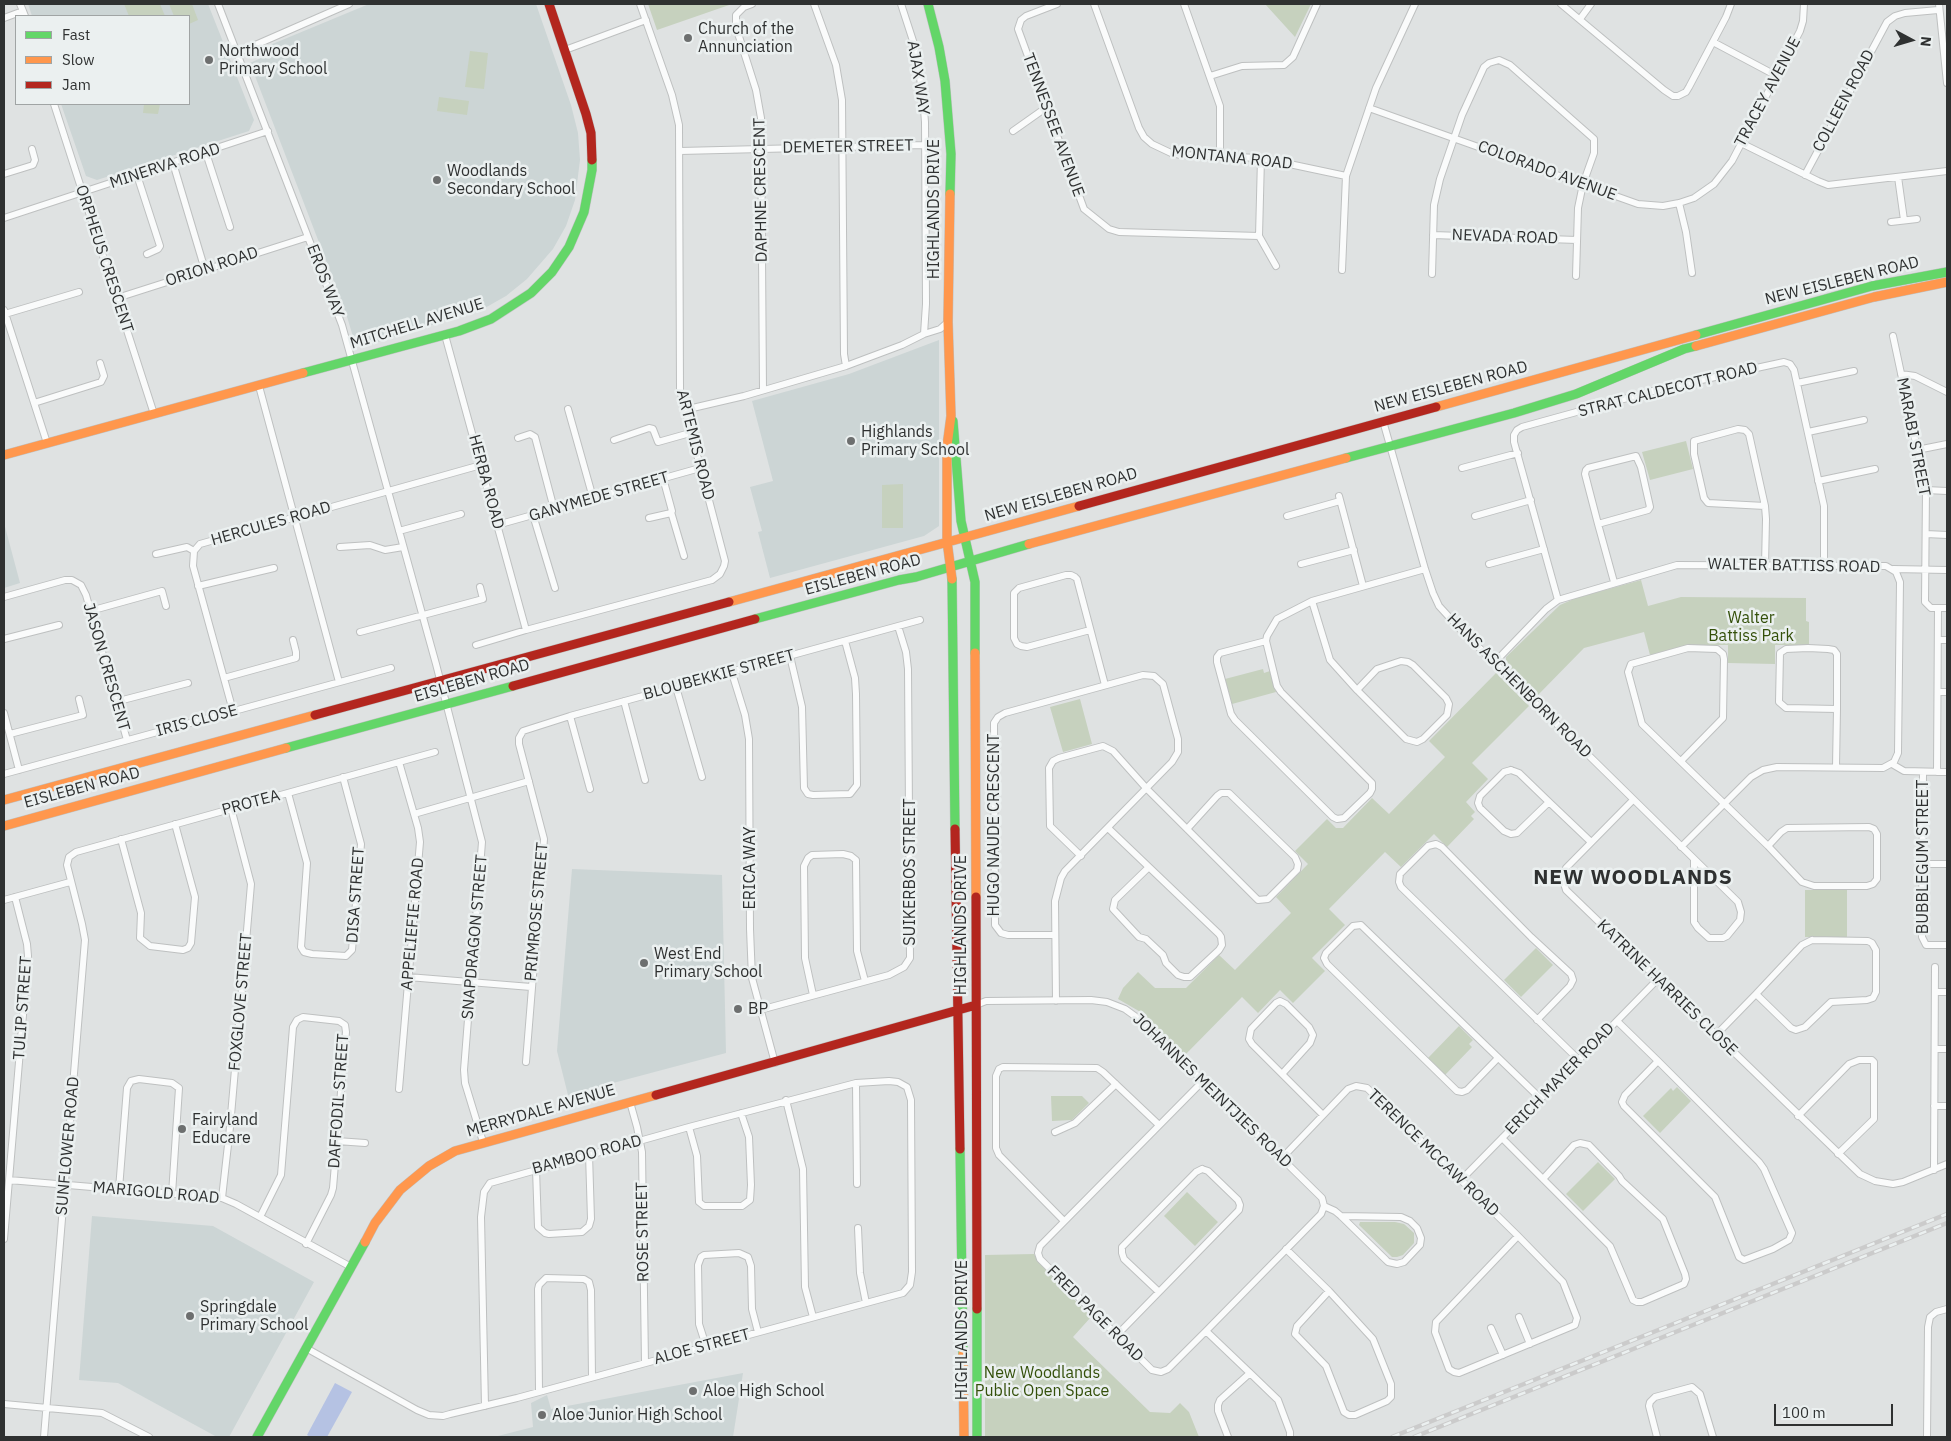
<!DOCTYPE html>
<style>
body{margin:0}
#map{position:relative;width:1951px;height:1441px;overflow:hidden;background:#dfe2e2;font-family:"IBM Plex Sans",sans-serif}
canvas{display:block}
.frame{position:absolute;inset:0;border:5px solid #2f3131;pointer-events:none}
.legend{position:absolute;left:15px;top:15px;width:175px;height:90px;box-sizing:border-box;background:#ebf0f0;border:1px solid #a0a4a4;margin:0;padding:6px 9px;list-style:none;font-size:15px;color:#2f3131}
.legend li{display:flex;align-items:center;gap:10px;height:25px}
.legend b{width:25px;border:1px solid #a0a4a4}
.north{position:absolute;left:1886px;top:15px;width:50px;height:50px;-webkit-text-stroke:4px #ebf0f0;paint-order:stroke;rotate:96deg;font-size:14px;font-weight:700;line-height:20px;text-align:center;color:#2f3131}
.north::after{content:'';display:block;margin:auto;width:18px;height:22px;background:#2f3131;clip-path:polygon(50% 0,100% 100%,50% 72%,0 100%)}
.scale{position:absolute;left:1774px;top:1404px;width:119px;height:22px;box-sizing:border-box;border:2px solid #2f3131;border-top:0;padding-left:6px;font-size:15px;line-height:18px;white-space:nowrap;color:#2f3131;-webkit-text-stroke:4px #ebf0f0;paint-order:stroke}
</style>
<div id="map">
<canvas width="1951" height="1441"></canvas>
<div class="frame"></div>
<ul class="legend">
<li><b style="height:6px;background:#63d668"></b>Fast</li>
<li><b style="height:6px;background:#ff974d"></b>Slow</li>
<li><b style="height:6px;background:#b3261e"></b>Jam</li>
</ul>
<div class="north">N</div>
<div class="scale">100 m</div>
</div>
<script>
const context = document.querySelector('canvas').getContext('2d');
context.lineJoin = 'round';
function fillPath(path, color) {
  context.fillStyle = color;
  context.fill(path, 'evenodd');
}
function shape(rows) {
  const path = new Path2D();
  for (const r of rows) {
    path.moveTo(r[0], r[1]);
    for (let i = 2; i < r.length; i += 2) path.lineTo(r[i], r[i + 1]);
  }
  return path;
}
function trace(path, color, width, dash) {
  context.strokeStyle = color;
  context.lineWidth = width;
  context.lineCap = dash ? 'butt' : 'round';
  context.setLineDash(dash || []);
  context.stroke(path);
}
function label(font, color, halo, rows, align = 'center') {
  context.font = font + ' "IBM Plex Sans",sans-serif';
  context.lineWidth = 5;
  context.setLineDash([]);
  context.textBaseline = 'middle';
  context.strokeStyle = halo;
  context.fillStyle = color;
  for (const [text, x, y, turn = 0] of rows) {
    context.save();
    context.translate(x, y);
    context.rotate((+turn || 0) * Math.PI / 180);
    context.textAlign = isNaN(turn) ? turn : align;
    if (halo) context.strokeText(text, 0, 0);
    context.fillText(text, 0, 0);
    context.restore();
  }
}
fillPath(shape([
 [28,4,208,4,254,120,249,131,97,180,86,176,61,104,189,104,189,16,32,16],
 [369,4,536,4,571,105,578,133,580,160,575,200,566,226,553,249,527,279,506,296,483,309,365,346,354,340,345,310,250,63,261,58,258,50],
 [939,340,939,526,924,536,770,578,758,532,762,531,750,487,773,481,752,401,849,374],
 [4,523,20,583,4,588],
 [572,869,722,875,726,1053,568,1095,557,1051],
 [92,1216,213,1226,314,1282,229,1437,217,1437,118,1383,79,1380],
 [743,1373,733,1437,494,1437,533,1427,531,1403,547,1395,551,1409]
]), '#ccd5d5');
fillPath(shape([
 [124,4,160,4,165,16,129,16],
 [169,4,192,4,198,20,189,24,189,16,174,16],
 [648,4,732,4,657,30],
 [1265,4,1311,4,1295,37],
 [470,51,488,53,484,89,465,87],
 [439,97,469,101,467,115,437,111],
 [144,104,160,104,158,114,143,113],
 [1686,441,1693,469,1650,480,1642,452],
 [903,484,903,528,882,528,882,485],
 [1641,580,1648,606,1681,597,1806,598,1806,621,1809,622,1809,645,1775,645,1775,664,1728,663,1728,645,1688,645,1650,655,1644,632,1584,648,1537,696,1507,667,1506,664,1506,657,1560,605,1576,598],
 [1263,669,1264,673,1270,671,1276,692,1232,704,1225,679],
 [1496,673,1529,706,1472,763,1488,779,1466,802,1475,812,1471,816,1474,819,1447,847,1434,834,1401,867,1385,852,1329,909,1345,925,1312,958,1325,971,1293,1003,1280,990,1258,1013,1242,997,1185,1055,1144,1014,1118,999,1123,988,1138,972,1155,988,1186,988,1219,955,1235,970,1291,913,1276,897,1308,864,1295,851,1327,819,1336,828,1343,828,1372,798,1389,814,1445,757,1429,741],
 [1080,699,1092,744,1063,752,1050,707],
 [1805,890,1847,890,1847,937,1805,937],
 [1536,948,1553,965,1521,997,1504,980],
 [1459,1026,1473,1040,1469,1044,1472,1047,1445,1075,1428,1058],
 [1677,1087,1691,1101,1660,1133,1643,1116,1671,1088,1673,1091],
 [1051,1096,1082,1096,1089,1103,1072,1120,1052,1121],
 [1598,1162,1615,1179,1583,1211,1566,1194],
 [1187,1192,1218,1222,1195,1246,1164,1216],
 [1360,1222,1395,1222,1404,1224,1414,1233,1414,1243,1403,1255,1397,1257,1392,1257,1359,1225],
 [1034,1254,1040,1264,1091,1317,1073,1337,1150,1412,1170,1413,1180,1403,1189,1412,1199,1437,985,1437,985,1255]
]), '#c6d1be');
fillPath(shape([
 [335,1383,352,1392,327,1437,310,1437,307,1435]
]), '#b5c2e3');
const street = shape([
 [20,4,23,11],
 [218,4,342,325,436,664,482,842,464,1070,465,1083,483,1142],
 [752,4,744,7,736,15,736,27,756,90,761,118,763,390],
 [814,4,836,65,842,100,844,354,846,366],
 [1057,4,1026,16,1021,20,1018,29,1084,209,1109,229,1119,232,1259,236],
 [1094,4,1139,128,1144,137,1152,144,1171,153,1181,155,1261,158,1346,176],
 [1184,4,1220,106,1220,156],
 [1561,4,1664,90,1673,96,1678,96,1686,92,1689,87,1726,17,1731,4],
 [1939,4,1947,83],
 [4,18,23,11,25,16],
 [1580,19,1591,4],
 [1713,42,1777,76],
 [565,50,646,20],
 [237,53,349,4],
 [1210,76,1242,66,1284,65,1293,57,1317,4],
 [54,104,154,414],
 [1369,108,1638,204,1663,206,1679,203,1694,198,1714,184,1732,161,1800,31,1803,21,1804,4],
 [1013,131,1047,107],
 [1741,143,1818,181,1828,185,1947,171],
 [680,151,925,145],
 [206,153,230,227],
 [1261,158,1259,236,1276,266],
 [173,163,205,270],
 [4,174,33,165,35,160,32,149],
 [137,175,160,246,158,249,147,254],
 [1805,175,1887,22,1895,16,1905,13,1938,10],
 [1898,177,1904,220],
 [1679,203,1686,232,1692,273],
 [4,218,268,131],
 [1891,222,1917,219],
 [1433,235,1577,240],
 [1342,270,1346,176,1376,88,1415,4],
 [1432,274,1434,205,1440,179,1462,115,1484,67,1489,63,1499,60,1510,65,1594,139,1594,153,1583,184,1578,208,1576,276],
 [117,298,308,237],
 [4,310,47,443],
 [5,314,79,292],
 [924,334,940,329,948,322],
 [445,335,526,630],
 [1893,336,1926,490,1925,602,1931,608,1947,608],
 [1901,374,1915,376,1947,392],
 [1797,383,1854,371],
 [259,386,339,682],
 [34,403,101,382,104,376,100,363],
 [568,409,593,498],
 [684,410,744,396,846,366,902,345,924,334,926,304,925,122,923,97,915,47,901,4],
 [1383,421,1425,569,1433,593,1439,606,1460,629,1738,902,1741,912,1740,920,1727,936,1723,938,1709,938,1698,928,1694,922,1694,860],
 [1808,432,1864,420],
 [518,438,530,434,535,437,554,509],
 [614,440,649,428,653,429,658,442,690,433],
 [1917,450,1947,444],
 [1462,468,1518,453],
 [1818,481,1875,469],
 [1926,490,1947,491],
 [1339,496,1363,586],
 [1765,506,1708,503,1704,498,1694,454,1694,441,1738,429,1745,430,1749,434,1765,506,1766,519,1765,565],
 [671,512,684,556],
 [533,515,555,588],
 [1287,516,1340,501],
 [1475,516,1531,500],
 [649,518,671,513,672,511,663,478],
 [1598,524,1648,510,1650,507,1641,467,1636,456,1588,468,1586,470,1585,474,1598,524,1614,582],
 [497,525,700,468],
 [399,531,461,514],
 [1926,534,1947,535],
 [340,547,370,545,385,550,403,547],
 [156,554,187,547,194,551],
 [1301,564,1354,550],
 [1489,564,1544,549],
 [1893,569,1947,570],
 [198,586,274,568],
 [4,597,65,580,72,580,81,585,86,595,127,740],
 [1558,600,1514,442,1514,435,1517,430,1522,427,1660,389,1784,362,1790,364,1794,370,1824,506,1824,566],
 [1312,601,1330,660,1357,690],
 [90,611,162,591,166,606],
 [1090,630,1027,647,1021,646,1017,644,1014,638,1014,593,1019,588,1066,575,1071,575,1075,577,1077,579,1105,685],
 [360,632,483,599,480,587],
 [4,639,59,625],
 [1938,640,1947,640],
 [1266,641,1220,653,1217,657,1217,662,1231,714,1235,720,1333,817,1337,819,1344,818,1370,793,1372,789,1372,783,1281,692,1277,686,1266,641,1267,636,1277,619,1312,601,1425,569],
 [476,645,526,630,712,580,720,574,724,566,725,561,680,390,679,125,672,95,640,4],
 [1808,648,1828,649,1834,650,1837,654,1837,709,1786,708,1779,702,1780,653,1786,649,1808,648],
 [790,656,802,707,804,788,808,794,813,795,850,794,857,785,856,694,855,678,845,641],
 [1401,661,1408,662,1413,665,1446,698,1449,704,1447,715,1423,739,1417,742,1406,739,1357,690,1377,669,1401,661],
 [1494,663,1546,609,1558,600,1677,565,1886,566,1896,572,1900,582,1898,753,1894,762,1883,768,1777,767,1763,770,1751,777,1681,847],
 [732,673,745,715,749,739,750,929,752,978,775,1063],
 [224,678,296,658,296,652,293,640],
 [676,687,702,777],
 [1938,692,1947,692],
 [624,701,645,780],
 [115,702,188,683],
 [233,711,193,566,194,551,200,544,481,465],
 [4,713,19,770],
 [570,716,590,789],
 [10,734,83,715,79,699],
 [1681,761,1723,718,1724,659,1723,654,1717,649,1688,648,1631,664,1628,672,1642,724,1768,846,1802,882,1814,886,1867,886,1873,884,1877,879,1877,834,1874,829,1869,827,1787,828,1781,832,1768,846],
 [1892,764,1904,771,1947,772],
 [1836,767,1837,709],
 [1511,770,1519,773,1549,802,1517,833,1511,834,1504,831,1480,808,1478,803,1480,796,1504,772,1511,770],
 [1923,772,1922,937,1926,945,1947,945],
 [1937,772,1938,608],
 [4,774,391,668],
 [288,793,307,863,301,947,304,952,312,954,346,956,352,950,361,844,343,777],
 [1633,800,1566,868,1563,880,1566,890,1860,1174,1875,1181,1893,1184,1903,1182,1947,1164],
 [1549,802,1591,842],
 [414,814,529,781],
 [1108,828,1219,934,1221,937,1222,945,1219,950,1190,977,1184,977,1178,975,1166,963,1163,955,1146,939,1139,937,1113,909,1115,900,1149,867],
 [121,839,141,913,140,938,150,946,183,950,188,948,191,943,195,897,175,824],
 [1081,856,1050,826,1049,768,1053,761,1059,758,1103,746,1113,751,1147,789,1258,900,1268,899,1297,870,1298,864,1295,857,1229,793,1221,793,1217,796,1187,829],
 [1922,864,1947,864],
 [4,900,70,882],
 [1055,935,1008,935,1001,933,995,925,994,723,998,717,1005,713,1143,675,1154,676,1163,684,1178,739,1178,752,1172,762,1065,871,1061,878,1055,901,1056,1001],
 [1812,940,1868,941,1872,943,1876,950,1876,992,1873,998,1867,1000,1831,1002,1805,1027,1796,1030,1791,1028,1756,994,1802,945,1812,940],
 [408,977,531,987],
 [1935,992,1947,992],
 [813,995,805,958,804,866,808,858,812,855,843,854,851,856,856,860,857,951,865,981],
 [976,1005,986,1001,1091,1000,1107,1002,1125,1009,1143,1022,1322,1198,1324,1206],
 [760,1010,889,975,904,967,910,958,908,669,906,652,898,626],
 [1537,1020,1570,986,1573,980,1571,974,1531,937,1442,847,1436,844,1428,846,1400,874,1399,882,1401,887,1579,1060],
 [1617,1021,1658,1061,1759,1162,1764,1169,1792,1233,1789,1240,1773,1249,1744,1260,1739,1257,1715,1197,1624,1106,1622,1102,1625,1095,1658,1061],
 [1716,1035,1756,994],
 [1935,1049,1947,1049],
 [1498,1058,1467,1090,1462,1092,1457,1091,1327,964,1324,958,1326,953,1353,926,1361,925,1363,927,1541,1099],
 [526,1062,544,839,519,744,519,738,523,731,570,716,920,620],
 [1282,1074,1310,1043,1313,1035,1309,1027,1286,1004,1280,1001,1276,1003,1251,1029,1249,1039,1252,1044,1323,1115],
 [1203,1081,1040,1246,1038,1253,1040,1259,1152,1370,1161,1372,1168,1369,1206,1331,1321,1214,1324,1206],
 [856,1083,857,1184],
 [399,1089,420,842,418,828,399,762],
 [786,1100,803,1169,805,1287,813,1317],
 [630,1102,637,1127,642,1152,645,1363],
 [1934,1106,1947,1106],
 [1798,1116,1849,1064,1859,1060,1872,1060,1874,1062,1874,1119,1838,1154],
 [689,1127,697,1156,699,1202,704,1206,742,1206,750,1200,751,1185,749,1137,741,1113],
 [1055,1132,1075,1123,1116,1084],
 [1502,1138,1610,1246,1633,1300,1637,1302,1642,1302,1684,1284,1686,1279,1685,1274,1663,1219,1622,1181,1619,1176,1589,1145,1580,1143,1574,1145,1543,1179],
 [337,1141,365,1143],
 [1282,1158,1348,1089,1356,1086,1367,1088,1461,1180,1518,1236,1563,1282,1577,1318,1575,1325,1459,1373,1454,1372,1449,1369,1435,1332,1436,1322,1518,1236],
 [536,1169,538,1227,545,1233,549,1234,582,1232,589,1226,591,1219,589,1154],
 [1202,1169,1208,1171,1238,1200,1240,1205,1239,1210,1159,1292,1124,1259,1122,1253,1122,1247,1196,1172,1202,1169],
 [1934,1170,1935,967],
 [9,1180,222,1198,236,1204,351,1267],
 [1461,1180,1658,979],
 [119,1189,127,1088,131,1081,139,1079,172,1083,179,1088,172,1194],
 [222,1198,230,1127,251,884,231,808],
 [1324,1206,1335,1211,1341,1216,1385,1259,1388,1262,1397,1264,1404,1262,1420,1245,1421,1238,1417,1228,1410,1221,1401,1217,1341,1216],
 [260,1217,281,1175,293,1027,297,1020,303,1017,339,1021,345,1025,346,1032,333,1188,331,1195,306,1244],
 [1064,1221,999,1155,996,1148,996,1076,999,1069,1003,1067,1097,1068,1103,1072,1159,1125],
 [858,1228,860,1273,866,1303],
 [4,1239,28,956,27,944,15,897],
 [1286,1249,1329,1291,1373,1339,1391,1384,1391,1397,1387,1401,1355,1415,1349,1415,1344,1412,1326,1366,1295,1334,1297,1326,1329,1291],
 [1519,1317,1530,1344],
 [1491,1328,1503,1355],
 [1206,1331,1250,1373],
 [1117,1335,1159,1292],
 [706,1346,699,1324,698,1265,701,1257,704,1255,739,1253,748,1257,751,1266,752,1309,758,1332],
 [306,1348,417,1410,429,1415,443,1416,450,1414,517,1398,903,1293,910,1285,912,1272,911,1100,907,1087,898,1082,889,1081,856,1083,689,1127,490,1183,484,1192,481,1217,485,1406],
 [539,1391,538,1289,539,1285,546,1278,584,1279,589,1282,591,1290,592,1377],
 [4,1404,102,1413,149,1437],
 [44,1437,85,940,82,924,67,865,69,857,76,852,435,752],
 [1228,1437,1218,1411,1218,1405,1220,1400,1250,1373,1278,1400,1290,1432,1290,1437],
 [1657,1437,1649,1406,1650,1402,1655,1397,1692,1387,1700,1394,1713,1437],
 [1927,1437,1928,1327,1930,1317,1936,1312,1947,1309]
]);
const fast = shape([
 [928,4,939,47,945,81,951,154,950,194],
 [1696,335,1872,286,1947,272],
 [303,373,459,331,491,319,531,293,552,272,569,247,584,212,592,170,592,160],
 [953,421,961,521,975,582,975,653],
 [1346,458,1514,413,1576,394,1684,349,1696,346],
 [952,579,955,829],
 [755,619,899,580,916,577,1029,544],
 [286,748,513,686],
 [960,1149,963,1354],
 [977,1309,977,1437],
 [257,1437,365,1242]
]);
const slow = shape([
 [950,194,948,322,951,416,947,446,947,541,952,579],
 [1696,346,1874,297,1947,282],
 [1436,407,1696,335],
 [4,455,303,373],
 [1029,544,1346,458],
 [729,602,1079,506],
 [975,653,976,897],
 [4,800,315,715],
 [4,826,286,748],
 [365,1242,375,1223,400,1190,429,1166,455,1151,656,1095],
 [963,1354,964,1437]
]);
const jam = shape([
 [549,4,586,114,591,133,592,160],
 [1079,506,1436,407],
 [513,686,755,619],
 [315,715,729,602],
 [955,829,960,1149],
 [976,897,977,1309],
 [656,1095,976,1005]
]);
trace(street, '#bec0c0', 8);
trace(fast, '#bec0c0', 10);
trace(slow, '#bec0c0', 10);
trace(jam, '#bec0c0', 10);
trace(street, '#fafbfb', 6);
trace(fast, '#63d668', 9);
trace(slow, '#ff974d', 9);
trace(jam, '#b3261e', 9);
const rail = shape([
 [1392,1437,1947,1214],
 [1414,1437,1947,1223]
]);
trace(rail, '#cbcbcb', 4.5);
trace(rail, '#ebf0f0', 2.5, [8]);
for (const [x, y, r, color] of [
 [688,38,5,"#6d6f6f"],
 [209,60,5,"#6d6f6f"],
 [437,180,5,"#6d6f6f"],
 [851,441,5,"#6d6f6f"],
 [644,963,5,"#6d6f6f"],
 [738,1009,5,"#6d6f6f"],
 [182,1129,5,"#6d6f6f"],
 [190,1316,5,"#6d6f6f"],
 [693,1391,5,"#6d6f6f"],
 [542,1415,5,"#6d6f6f"]
]) {
  const dot = new Path2D();
  dot.arc(x, y, r, 0, 2 * Math.PI);
  context.fillStyle = color;
  context.fill(dot);
  trace(dot, '#ebf0f0', 2);
}
label('16px', '#2f3131', '#ebf0f0', [
 ["Church of the",698,29],
 ["Annunciation",698,47],
 ["Northwood",219,51],
 ["Primary School",219,69],
 ["Woodlands",447,171],
 ["Secondary School",447,189],
 ["Highlands",861,432],
 ["Primary School",861,450],
 ["West End",654,954],
 ["Primary School",654,972],
 ["BP",748,1009],
 ["Fairyland",192,1120],
 ["Educare",192,1138],
 ["Springdale",200,1307],
 ["Primary School",200,1325],
 ["Aloe High School",703,1391],
 ["Aloe Junior High School",552,1415]
], 'left');
label('16px', '#2f3131', '#ebf0f0', [
 ["AJAX WAY",918,78,81],
 ["TRACEY AVENUE",1768,92,-62],
 ["COLLEEN ROAD",1844,101,-62],
 ["TENNESSEE AVENUE",1053,125,70],
 ["DEMETER STREET",848,147,-1],
 ["MONTANA ROAD",1232,158,6],
 ["MINERVA ROAD",165,166,-18],
 ["COLORADO AVENUE",1547,171,20],
 ["DAPHNE CRESCENT",761,190,-91],
 ["HIGHLANDS DRIVE",934,209,-90],
 ["NEVADA ROAD",1505,237,2],
 ["ORPHEUS CRESCENT",104,259,72],
 ["ORION ROAD",212,267,-18],
 ["EROS WAY",325,281,69],
 ["NEW EISLEBEN ROAD",1842,281,-14],
 ["MITCHELL AVENUE",417,324,-17],
 ["NEW EISLEBEN ROAD",1451,387,-15],
 ["STRAT CALDECOTT ROAD",1668,390,-14],
 ["MARABI STREET",1913,437,79],
 ["ARTEMIS ROAD",695,445,76],
 ["HERBA ROAD",486,482,75],
 ["NEW EISLEBEN ROAD",1061,495,-16],
 ["GANYMEDE STREET",599,497,-16],
 ["HERCULES ROAD",271,524,-16],
 ["WALTER BATTISS ROAD",1794,566,1],
 ["EISLEBEN ROAD",863,575,-15],
 ["JASON CRESCENT",106,667,74],
 ["BLOUBEKKIE STREET",719,675,-15],
 ["EISLEBEN ROAD",472,681,-16],
 ["HANS ASCHENBORN ROAD",1519,686,45],
 ["IRIS CLOSE",197,721,-15],
 ["EISLEBEN ROAD",82,788,-15],
 ["PROTEA",251,803,-15],
 ["HUGO NAUDE CRESCENT",994,825,-90],
 ["BUBBLEGUM STREET",1923,857,-90],
 ["ERICA WAY",750,868,-90],
 ["SUIKERBOS STREET",910,872,-90],
 ["DISA STREET",356,895,-86],
 ["PRIMROSE STREET",537,912,-85],
 ["APPELIEFIE ROAD",413,924,-85],
 ["HIGHLANDS DRIVE",961,925,-90],
 ["SNAPDRAGON STREET",475,937,-85],
 ["KATRINE HARRIES CLOSE",1667,988,44],
 ["FOXGLOVE STREET",241,1002,-85],
 ["TULIP STREET",23,1008,-86],
 ["ERICH MAYER ROAD",1560,1079,-46],
 ["JOHANNES MEINTJIES ROAD",1212,1091,44],
 ["DAFFODIL STREET",339,1101,-86],
 ["MERRYDALE AVENUE",541,1111,-16],
 ["SUNFLOWER ROAD",68,1146,-85],
 ["TERENCE MCCAW ROAD",1433,1153,44],
 ["BAMBOO ROAD",587,1155,-15],
 ["MARIGOLD ROAD",156,1193,5],
 ["ROSE STREET",643,1232,-91],
 ["FRED PAGE ROAD",1095,1314,45],
 ["HIGHLANDS DRIVE",962,1330,-90],
 ["ALOE STREET",702,1347,-15]
]);
label('16px', '#34500a', '#ebf0f0', [
 ["Walter",1751,618],
 ["Battiss Park",1751,636],
 ["New Woodlands",1042,1373],
 ["Public Open Space",1042,1391]
]);
context.letterSpacing = '1px';
label('bold 21px', '#2f3131', '#ebf0f0', [
 ["NEW WOODLANDS",1633,878]
]);
context.letterSpacing = '0px';
</script>
